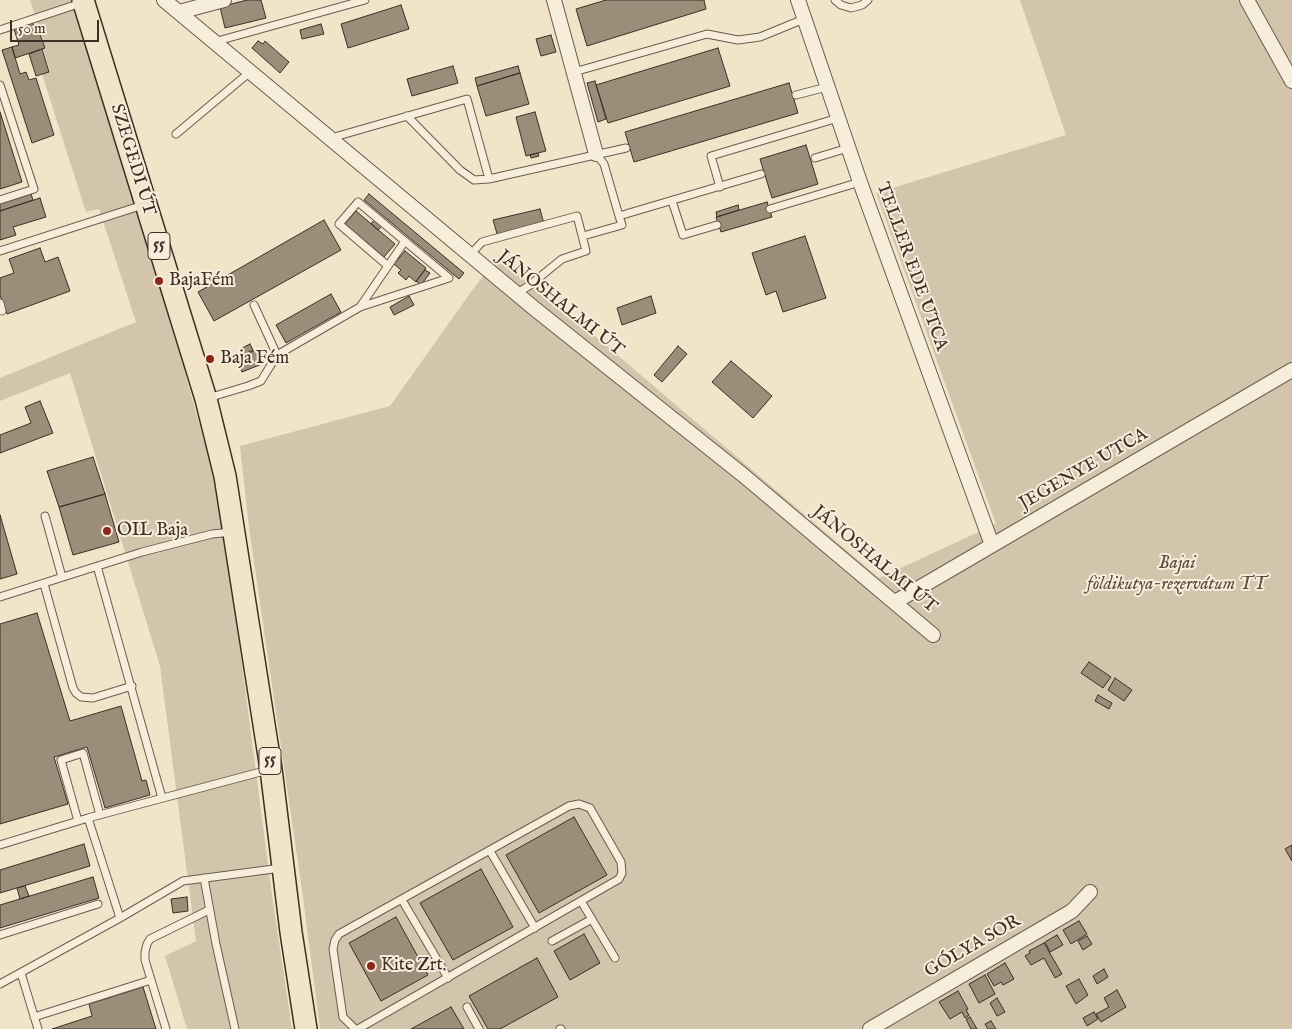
<!DOCTYPE html>
<meta charset="utf-8">
<style>
body{margin:0}
#map{position:relative;width:1292px;height:1029px;overflow:hidden;background:#f1e4c8;font-family:"IM FELL English",serif}
canvas{display:block}
.scale{position:absolute;left:10px;top:20px;width:89px;height:22px;box-sizing:border-box;border:2px solid #3e2e24;border-top:0;padding-left:6px;font-size:15px;line-height:18px;white-space:nowrap;color:#3e2e24;-webkit-text-stroke:4px #f6eddb;paint-order:stroke}
</style>
<div id="map">
<canvas width="1292" height="1029"></canvas>
<div class="scale">50 m</div>
</div>
<script>
const context = document.querySelector('canvas').getContext('2d');
context.lineJoin = 'round';
function fillPath(path, color) {
  context.fillStyle = color;
  context.fill(path, 'evenodd');
}
function shape(rows) {
  const path = new Path2D();
  for (const r of rows) {
    path.moveTo(r[0], r[1]);
    for (let i = 2; i < r.length; i += 2) path.lineTo(r[i], r[i + 1]);
  }
  return path;
}
function trace(path, color, width, dash) {
  context.strokeStyle = color;
  context.lineWidth = width;
  context.lineCap = dash ? 'butt' : 'round';
  context.setLineDash(dash || []);
  context.stroke(path);
}
function label(font, color, halo, rows, align = 'center') {
  context.font = font + ' "IM FELL English",serif';
  context.lineWidth = 4;
  context.setLineDash([]);
  context.textBaseline = 'middle';
  context.strokeStyle = halo;
  context.fillStyle = color;
  for (const [text, x, y, turn = 0] of rows) {
    context.save();
    context.translate(x, y);
    context.rotate((+turn || 0) * Math.PI / 180);
    context.textAlign = isNaN(turn) ? turn : align;
    if (halo) context.strokeText(text, 0, 0);
    context.fillText(text, 0, 0);
    context.restore();
  }
}
fillPath(shape([
 [30,0,73,0,178,349,220,496,272,895,292,1029,187,1029,165,956,196,941,160,666,70,373,0,401,0,378,136,322,99,209,86,212,42,74,50,71,43,49,45,48],
 [1020,0,1292,0,1292,1029,320,1029,302,890,249,528,240,446,390,406,476,285,500,255,879,578,996,524,876,193,1066,135]
]), '#d3c5ac');
const building = shape([
 [247,0,261,0,266,18,225,28,220,7,247,0],
 [606,0,704,0,706,9,587,46,576,9,606,0],
 [401,5,409,29,348,48,341,24,401,5],
 [33,23,34,28,37,27,45,48,15,58,12,47,19,45,14,29,33,23],
 [321,24,324,34,302,39,300,30,321,24],
 [551,35,556,52,541,56,536,39,551,35],
 [258,41,263,44,265,41,289,62,280,73,252,48,258,41],
 [12,47,20,74,26,72,29,80,36,78,54,135,32,143,2,50,12,47],
 [718,48,730,86,608,123,596,85,718,48],
 [42,49,49,72,36,76,29,54,42,49],
 [453,66,458,83,412,96,407,79,453,66],
 [518,66,520,73,477,86,475,78,518,66],
 [520,73,529,104,486,116,477,86,520,73],
 [595,81,606,119,598,122,587,83,595,81],
 [789,83,798,113,634,162,625,132,789,83],
 [0,112,22,182,0,189,0,112],
 [535,112,546,151,526,156,516,117,535,112],
 [806,145,818,184,772,198,760,159,806,145],
 [538,153,539,156,531,158,530,155,538,153],
 [31,194,33,200,0,211,0,204,31,194],
 [369,194,464,273,459,279,364,200,369,194],
 [40,198,46,217,13,227,16,235,0,240,0,211,40,198],
 [767,202,772,217,721,232,716,217,767,202],
 [738,205,739,210,717,217,716,212,738,205],
 [540,209,544,224,498,237,493,220,540,209],
 [356,211,395,244,384,257,345,224,356,211],
 [324,220,341,250,214,321,198,292,324,220],
 [374,220,382,226,378,230,371,224,374,220],
 [805,236,826,298,783,312,776,291,766,295,752,253,805,236],
 [40,248,45,262,58,257,70,291,7,314,0,295,0,278,14,273,9,259,40,248],
 [405,251,426,268,416,282,409,276,406,280,398,273,401,270,394,264,405,251],
 [425,270,430,273,421,285,416,281,425,270],
 [331,294,341,312,286,343,276,325,331,294],
 [409,296,414,305,394,315,390,307,409,296],
 [651,296,656,313,622,325,617,308,651,296],
 [250,344,253,350,242,355,240,349,250,344],
 [678,346,687,354,662,382,654,375,678,346],
 [256,350,262,364,242,372,237,358,256,350],
 [731,361,772,396,753,418,712,382,731,361],
 [40,401,53,433,0,453,0,435,31,423,25,407,40,401],
 [93,457,105,494,59,507,47,471,93,457],
 [105,494,119,542,73,555,59,507,105,494],
 [0,515,17,574,0,579,0,515],
 [37,613,70,721,121,706,142,781,146,780,150,795,105,808,87,747,54,757,68,804,0,824,0,624,37,613],
 [1089,662,1111,677,1103,688,1081,673,1089,662],
 [1115,678,1132,690,1124,701,1108,690,1115,678],
 [1098,695,1112,703,1109,709,1095,701,1098,695],
 [574,817,607,875,539,913,506,855,574,817],
 [84,844,90,866,0,893,0,870,84,844],
 [1292,845,1292,861,1285,849,1292,845],
 [481,869,513,927,453,960,420,903,481,869],
 [93,877,99,898,0,928,0,905,93,877],
 [25,886,29,896,20,899,17,888,25,886],
 [187,897,188,911,173,913,171,899,187,897],
 [396,917,428,975,381,1001,349,943,396,917],
 [1079,921,1087,934,1071,944,1063,930,1079,921],
 [584,934,600,963,570,980,554,951,584,934],
 [1057,935,1063,945,1050,952,1045,942,1057,935],
 [1087,936,1092,944,1083,950,1078,941,1087,936],
 [1044,943,1062,974,1055,978,1044,958,1031,965,1025,956,1030,953,1029,951,1044,943],
 [537,958,558,997,500,1029,488,1029,469,996,537,958],
 [1005,963,1014,979,1003,985,1001,982,994,986,987,974,1005,963],
 [1104,969,1108,977,1097,984,1093,976,1104,969],
 [985,975,995,994,979,1003,969,984,985,975],
 [1079,979,1088,995,1076,1004,1066,986,1079,979],
 [143,987,156,1029,52,1029,92,1016,89,1004,143,987],
 [1117,990,1126,1007,1101,1022,1096,1014,1109,1007,1104,998,1117,990],
 [958,991,968,1009,966,1010,969,1015,965,1018,962,1012,950,1019,939,1002,958,991],
 [997,998,1005,1012,997,1016,990,1003,997,998],
 [451,1007,464,1029,411,1029,451,1007],
 [1094,1012,1098,1019,1087,1026,1083,1018,1094,1012],
 [970,1017,977,1029,971,1029,966,1019,970,1017],
 [991,1021,996,1029,988,1029,985,1024,991,1021]
]);
fillPath(building, '#9b8d79');
trace(building, '#3e2e24', 1);
const lane = shape([
 [835,0,841,5,851,8,862,5,868,0],
 [0,30,81,3],
 [214,42,365,0],
 [574,72,707,34,738,40,760,37,804,19],
 [0,85,34,189,0,200],
 [796,95,827,87],
 [407,116,460,170,474,180,489,179],
 [176,134,250,72],
 [331,138,467,99,489,179,626,148],
 [596,154,604,164,619,216,761,174],
 [815,158,848,148],
 [720,187,711,156,838,118],
 [672,201,683,235,717,225],
 [770,209,860,182],
 [583,236,622,225,619,216],
 [0,251,143,205],
 [470,255,482,242,577,216,586,251,562,259,530,285,516,294],
 [0,303,2,311],
 [360,307,449,278,358,202,339,224,388,266],
 [277,355,360,307,405,241],
 [208,398,248,386,261,381,277,355,254,305],
 [45,516,62,577],
 [97,566,162,798],
 [44,584,73,688,76,693,81,697,93,698,132,686],
 [0,597,142,552,212,534,232,532],
 [88,818,120,918],
 [78,821,61,760,83,753,100,815],
 [0,845,88,818,268,770],
 [490,851,535,928],
 [204,878,216,944,235,1029],
 [402,900,448,978],
 [581,901,615,958],
 [0,935,98,904],
 [552,941,592,919],
 [21,973,38,1029],
 [0,984,120,918,183,881,281,868],
 [467,1007,479,1029],
 [34,1017,151,980],
 [166,1029,145,960,145,952,147,944,150,939,209,910],
 [355,1029,343,1017,333,949,335,940,339,934,569,806,579,804,590,808,621,862,622,873,619,879,358,1029],
 [560,1029,561,1029]
]);
const street = shape([
 [164,0,535,309,743,475,933,635],
 [554,0,596,154],
 [798,0,860,182,992,545],
 [1247,0,1292,81],
 [179,12,224,0],
 [895,602,1292,370],
 [870,1029,1072,911,1090,892]
]);
const primary = shape([
 [83,0,206,399,225,476,271,769,291,932,306,1029]
]);
trace(lane, '#6b5c4d', 9);
trace(street, '#6b5c4d', 16);
trace(primary, '#3e2e24', 24);
trace(lane, '#f6eddb', 7);
trace(street, '#f6eddb', 14);
trace(primary, '#f1e4c8', 21);
for (const [x, y, r, color] of [
 [159,281,5,"#8f2418"],
 [210,359,5,"#8f2418"],
 [107,531,5,"#8f2418"],
 [371,966,5,"#8f2418"]
]) {
  const dot = new Path2D();
  dot.arc(x, y, r, 0, 2 * Math.PI);
  context.fillStyle = color;
  context.fill(dot);
  trace(dot, '#f6eddb', 2);
}
for (const [x, y, w] of [
 [159,246,22],
 [270,761,22]
]) {
  const box = new Path2D();
  box.roundRect(x - w / 2, y - 13.5, w, 27, 4);
  context.fillStyle = '#f6eddb';
  context.fill(box);
  trace(box, '#3e2e24', 1);
}
label('bold 16px', '#3e2e24', null, [
 ["55",159,246],
 ["55",270,761]
]);
label('18px', '#3e2e24', '#f6eddb', [
 ["SZEGEDI ÚT",132,160,73],
 ["TELLER EDE UTCA",911,267,70],
 ["JÁNOSHALMI ÚT",560,304,39],
 ["JEGENYE UTCA",1084,470,-30],
 ["JÁNOSHALMI ÚT",874,560,40],
 ["GÓLYA SOR",973,947,-30]
]);
label('18px', '#3e2e24', '#f6eddb', [
 ["BajaFém",169,281],
 ["Baja Fém",220,359],
 ["OIL Baja",117,531],
 ["Kite Zrt.",381,966]
], 'left');
label('italic 18px', '#5c4c3f', '#f6eddb', [
 ["Bajai",1177,564],
 ["földikutya-rezervátum TT",1177,585]
]);
</script>
